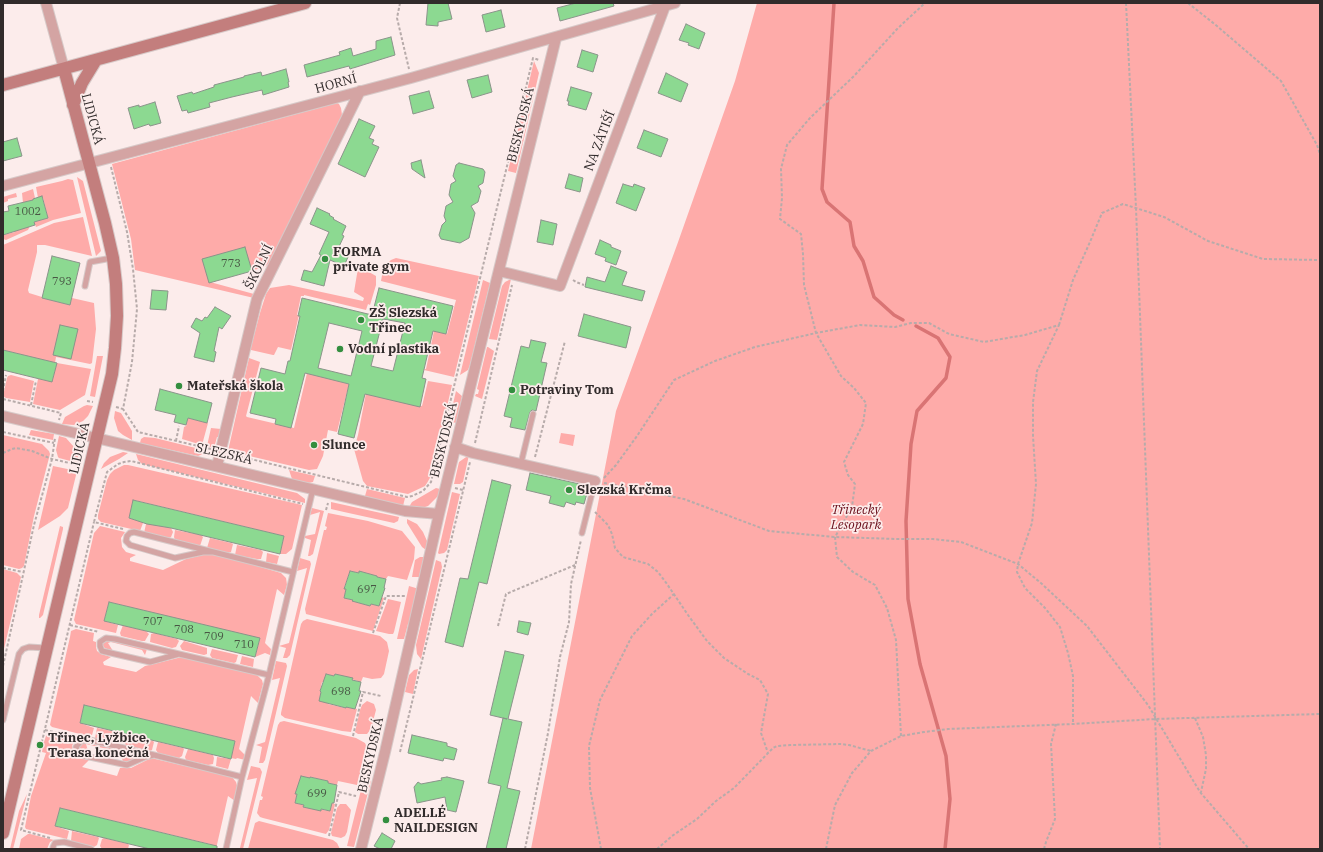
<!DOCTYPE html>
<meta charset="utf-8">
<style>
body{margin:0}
#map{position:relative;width:1323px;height:852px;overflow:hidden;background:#fceceb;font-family:"IBM Plex Serif",serif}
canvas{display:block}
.frame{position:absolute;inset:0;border:4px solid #312b2b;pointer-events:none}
</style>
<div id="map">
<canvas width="1323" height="852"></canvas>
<div class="frame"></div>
</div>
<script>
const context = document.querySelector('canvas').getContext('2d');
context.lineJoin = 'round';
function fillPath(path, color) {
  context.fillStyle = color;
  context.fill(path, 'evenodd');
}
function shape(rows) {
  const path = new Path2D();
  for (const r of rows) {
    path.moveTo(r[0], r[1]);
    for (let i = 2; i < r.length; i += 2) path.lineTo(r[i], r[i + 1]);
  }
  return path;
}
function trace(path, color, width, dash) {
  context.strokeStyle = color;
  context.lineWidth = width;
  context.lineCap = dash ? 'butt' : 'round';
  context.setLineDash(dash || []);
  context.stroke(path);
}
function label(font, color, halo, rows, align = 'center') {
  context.font = font + ' "IBM Plex Serif",serif';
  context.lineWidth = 3.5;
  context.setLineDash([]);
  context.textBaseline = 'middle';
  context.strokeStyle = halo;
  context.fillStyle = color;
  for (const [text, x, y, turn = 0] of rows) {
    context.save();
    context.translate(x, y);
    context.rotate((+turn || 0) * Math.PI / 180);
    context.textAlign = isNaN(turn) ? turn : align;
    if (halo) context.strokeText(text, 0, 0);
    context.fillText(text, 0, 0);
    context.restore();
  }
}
fillPath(shape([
 [757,3,1320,3,1320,849,531,849,616,411,677,245,735,81],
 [534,61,539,73,516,173,508,171],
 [337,103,339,104,341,108,342,115,273,259,265,267,210,282,254,294,254,298,135,270,131,239,112,164],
 [77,177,83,181,101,251,96,256],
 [68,179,73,180,81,213,53,220,36,227,34,222,48,218,43,198,42,197,38,198,36,187,62,181],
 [33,189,35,198,33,199,33,201,23,203,22,193],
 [16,193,17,197,8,199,8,201,3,203,3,197],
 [83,217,92,256,45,245,37,245,37,252,28,290,29,293,42,297,42,298,70,305,72,298,94,303,96,329,92,363,90,364,56,357,55,363,3,350,3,245,54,223],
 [30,226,28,230,6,240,3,239,3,235,15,232,14,227],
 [396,258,479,276,454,377,424,370,425,369,426,369,434,331,447,334,456,300,381,281,383,270,386,264,391,260],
 [358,268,362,268,376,276,376,285,370,305,368,304,366,310,304,295,304,296,301,296,297,315,299,315,291,350,278,347,274,355,273,355,251,350,251,347,260,313,266,294,270,288,289,285,363,301,364,298,354,292],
 [511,279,497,340,489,339,502,286,505,282],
 [483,280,490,283,470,365,468,370,460,375],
 [487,347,488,347,494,351,482,399,475,396,476,394,478,394,479,390,477,389],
 [97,356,103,356,95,397,90,396],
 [249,358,260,362,246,416,247,417,294,428,307,373,349,384,337,432,328,430,323,456,317,469,309,470,228,451],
 [57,363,91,369,85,395,60,410,33,404,38,379,40,379,52,381],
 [11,375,34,381,30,402,6,398,3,396,7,378,8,376],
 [428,381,452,385,431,476,427,483,425,486,408,494,367,486,363,481,354,449,358,435,366,393,422,406],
 [456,391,462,396,456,423,449,421],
 [87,405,93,406,88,416,83,421,74,425,62,424,65,417,84,406],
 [115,411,121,413,129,426,132,431,132,440,123,435,118,431,114,418],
 [188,418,208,423,202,445,182,439,184,427,186,426],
 [211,428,221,429,220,437,217,437,214,448,207,446],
 [31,430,54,434,53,440,29,435],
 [561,433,575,435,573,446,559,443],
 [3,435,42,444,49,451,50,454,34,516,24,566,22,568,19,569,3,565],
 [59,436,66,438,74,447,78,456,78,463,59,458,58,457,56,450],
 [144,437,155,438,212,452,207,452,198,456,140,443,141,439],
 [123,452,128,453,119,459,101,469,104,463,110,457],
 [136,454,297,493,305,499,305,503,142,464,138,460],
 [469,455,463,482,460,484,454,484,459,462],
 [124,465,128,465,302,505,292,549,286,554,280,554,284,536,134,500,129,518,141,521,143,523,140,531,101,522,98,519,98,515,107,480,110,474,114,470],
 [53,466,77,471,68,508,60,516,38,530],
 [289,470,315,476,313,482,308,483,292,479],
 [436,488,440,489,438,496,428,506,422,508,409,507,412,502],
 [367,489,405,498,403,506,365,496],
 [452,492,460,494,447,550,444,553,439,554,438,553],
 [331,502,399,517,398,521,394,523,344,512,331,509],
 [312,508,324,511,313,554,310,556,308,556,311,540,305,538,305,536,315,534,320,512,310,515],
 [328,513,368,521,402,531,415,547,414,559,407,580,388,576,386,579,377,577,377,576,360,572,359,573,350,571,344,588,346,589,344,598,353,600,353,601,370,606,371,604,379,606,381,597,384,598,373,631,306,614,305,609,324,530,326,530,327,527,325,526],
 [407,519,417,524,423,532,427,541,426,550,422,547,407,523],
 [147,523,171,528,173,532,171,537,168,538,144,533,146,524],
 [60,526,63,527,63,529,43,615,40,618,39,618,39,615],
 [100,526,125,532,121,538,122,547,126,552,136,555,130,558,130,561,163,570,186,559,207,554,223,556,281,573,286,578,287,585,284,595,277,589,265,643,271,649,270,655,265,653,255,657,260,639,109,602,104,621,118,625,116,633,76,624,74,620,94,533],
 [175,530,201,535,203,537,200,546,175,540,174,537],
 [210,538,231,543,233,544,231,552,226,553,207,548],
 [237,545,261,550,263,552,261,559,257,559,235,555],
 [267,553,279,556,277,564,266,562],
 [420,557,424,557,419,577,412,577,415,560],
 [300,558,310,561,311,564,290,655,287,658,283,658,286,648,279,646,289,643,307,568,297,571],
 [436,560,441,562,442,567,421,659,417,654,416,645],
 [3,569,17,573,21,577,3,653],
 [409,586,419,589,412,624,408,624,404,639,397,639],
 [388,599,401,602,394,632,393,634,389,634,376,631],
 [307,619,380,636,387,642,389,651,384,674,381,678,372,679,363,677,361,682,335,674,334,676,326,674,324,682,322,682,320,691,328,704,345,708,346,707,357,709,351,732,342,731,285,718,281,715,281,713,301,624,303,621],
 [123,625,146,631,149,634,146,639,145,641,142,641,121,636,120,633],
 [76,629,94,633,93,641,96,642,96,647,97,651,101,654,111,657,103,662,104,665,136,672,145,666,182,657,257,675,262,680,263,684,258,703,251,696,239,749,246,756,245,760,237,758,236,759,231,758,235,741,84,705,80,723,94,728,92,735,88,736,52,727,50,725,51,720,70,637,71,631],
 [154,633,177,639,179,641,176,647,172,648,150,642,151,634],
 [107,639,147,649,145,655,142,650,111,642,108,643,113,651,107,649,103,647,102,645,103,643],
 [184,641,207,648,207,654,204,655,182,650,180,646],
 [212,649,238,655,236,662,234,663,212,658,210,655],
 [242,656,254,659,253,667,240,664],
 [276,661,286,663,287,666,265,760,263,763,259,763,262,747,256,745,265,742,280,678,272,680],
 [418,669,413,694,405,692,409,675,414,670],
 [367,701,374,704,376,710,371,729,367,734,358,734,355,732,360,710,362,705],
 [284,721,356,738,365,743,367,748,357,785,338,781,337,785,328,783,328,781,311,777,296,794,297,794,295,803,304,805,303,807,330,811,332,803,335,804,329,830,326,834,263,818,260,817,257,813,260,800,262,800,263,797,261,796,278,725,280,722],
 [97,728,122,733,124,735,122,742,119,743,95,738],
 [51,732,76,737,72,746,74,754,79,758,89,760,82,767,117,776,120,768,131,768,151,758,232,777,236,782,238,789,235,801,228,796,216,849,210,849,210,844,60,808,55,826,69,831,67,839,26,829,25,827,31,796,46,753,42,752,44,742,46,736],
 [127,735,153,741,154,742,152,750,149,751,127,746,125,744],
 [85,742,90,743,123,751,121,757,120,752,86,744,89,754,83,753,81,751,79,747,80,744],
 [158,742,183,748,184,749,182,756,179,758,158,753,156,750],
 [188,749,213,755,214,758,213,764,208,765,186,760,185,757],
 [126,752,138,755,139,757,131,762,123,762,122,758,124,758],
 [217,757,231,759,228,769,216,766],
 [251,766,260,768,262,772,243,849,238,849,240,848,257,778,247,780],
 [364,778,371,781,354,847,347,846],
 [27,794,13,849,10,849,19,811],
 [340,804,346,804,351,810,347,832,345,836,341,838,332,836,331,833,337,808],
 [259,821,333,840,337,843,340,849,248,849,255,823],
 [72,831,98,837,99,838,97,845,94,847,71,841],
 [28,834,30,834,54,840,50,842,47,849,19,849,21,839],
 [104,838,128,844,129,845,128,849,102,849,100,846,102,839]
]), '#feaba9');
trace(shape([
 [834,3,822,189,827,202,850,222,854,246,863,261,874,297,894,315,903,320],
 [916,326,938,338,950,357,946,378,917,411,911,444,906,521,908,599,920,664,946,756,950,799,945,849]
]), '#d97474', 3.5);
const building = shape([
 [428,3,448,3,452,19,438,22,438,26,426,25,428,3],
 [576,3,613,3,614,6,560,21,557,8,576,3],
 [501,10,505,27,486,32,482,15,501,10],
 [686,24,705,33,699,49,688,45,689,43,679,40,686,24],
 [391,37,395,55,350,69,349,66,307,77,304,65,340,55,339,52,351,48,353,56,376,49,376,41,391,37],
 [582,50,598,55,593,72,577,67,582,50],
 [286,69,289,82,288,82,289,87,263,95,262,90,232,97,209,103,210,107,188,113,187,110,182,111,177,96,192,92,193,94,214,87,214,85,244,77,244,76,261,72,262,76,286,69],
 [666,73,688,84,681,102,658,93,666,73],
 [488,75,492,92,472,98,467,80,488,75],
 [571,87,592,93,586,110,568,105,569,101,567,101,571,87],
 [429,91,434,108,413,114,409,96,429,91],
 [155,102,161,123,150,126,149,124,134,129,128,108,139,105,139,107,155,102],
 [359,119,375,126,369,138,374,140,372,144,379,147,365,177,338,164,359,119],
 [644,130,668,139,661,157,637,148,644,130],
 [17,138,22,156,3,161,3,142,17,138],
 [421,160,425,178,412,169,411,163,421,160],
 [459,163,483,169,485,172,483,183,478,186,481,191,478,202,471,206,475,213,469,238,460,243,441,239,439,235,442,225,446,221,444,216,446,206,453,202,449,195,451,184,456,181,453,176,456,165,459,163],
 [569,174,583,178,580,192,565,188,569,174],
 [623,184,633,187,634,184,645,188,636,211,616,203,623,184],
 [42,196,48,218,34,222,35,225,3,235,3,212,9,211,8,206,33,200,33,199,42,196],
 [317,208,330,214,329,215,334,218,333,219,346,226,342,235,344,236,337,251,348,257,344,266,330,260,324,286,301,280,304,270,312,272,321,255,319,254,329,232,310,224,317,208],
 [541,220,557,224,553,245,537,242,541,220],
 [600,240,611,245,611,247,621,251,616,265,605,261,606,258,595,254,600,240],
 [245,247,252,271,209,283,202,259,245,247],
 [52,256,80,263,70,305,42,298,52,256],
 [611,266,627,272,622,285,645,291,642,301,585,287,587,277,605,282,611,266],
 [379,288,453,306,446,334,433,331,422,378,426,379,420,407,365,394,354,438,338,434,349,384,305,373,291,428,275,424,276,419,250,413,261,368,285,374,288,361,290,361,300,316,298,316,302,298,372,315,379,288],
 [383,319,405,323,393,371,371,366,383,319],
 [329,323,362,331,351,376,318,368,329,323],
 [152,290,168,291,166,310,150,309,152,290],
 [215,307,231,316,222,329,219,327,214,351,216,352,214,362,194,357,200,333,191,327,196,318,202,321,205,317,207,318,215,307],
 [584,314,631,327,626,348,578,336,584,314],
 [60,325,78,329,71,359,53,355,60,325],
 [531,340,546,343,541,362,547,363,536,411,532,410,530,412,525,430,510,427,512,418,504,416,521,346,529,348,531,340],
 [3,350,57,363,52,382,3,370,3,350],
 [160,389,212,403,207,423,188,418,186,425,174,422,176,415,155,410,160,389],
 [530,473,589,486,584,504,576,502,575,505,566,502,564,507,549,503,551,496,526,490,530,473],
 [492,480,511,485,487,584,479,582,463,647,445,642,460,578,468,579,492,480],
 [133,500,284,536,280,554,171,528,147,524,129,518,133,500],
 [350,571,359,573,359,571,377,576,377,577,386,579,384,588,385,588,379,606,371,604,370,606,352,601,353,600,344,598,346,589,344,589,350,571],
 [109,602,260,638,255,657,104,621,109,602],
 [519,621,531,623,528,635,517,632,519,621],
 [505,651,524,655,508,719,522,722,507,788,520,791,506,849,486,849,501,786,488,783,503,718,507,719,490,715,505,651],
 [326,674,334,676,335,674,353,678,352,680,361,682,359,691,361,691,355,709,346,707,346,708,319,701,321,692,320,691,326,674],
 [84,705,235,741,231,759,80,723,84,705],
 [412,735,447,743,447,746,457,749,454,760,444,758,443,761,408,753,412,735],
 [301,776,310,778,310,777,328,781,328,783,337,785,334,803,332,803,330,811,321,809,321,811,303,807,304,805,295,803,297,794,295,794,301,776],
 [447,777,464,781,456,812,447,810,445,797,417,803,414,787,418,782,421,784,442,780,441,778,447,777],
 [60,808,217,846,217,849,150,849,55,826,60,808],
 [382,833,395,841,391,849,380,849,374,846,382,833]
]);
fillPath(building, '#8cd991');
trace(building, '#8a948a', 1);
const lane = shape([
 [85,286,90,262,112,258],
 [521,463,533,414],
 [582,533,595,481],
 [211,552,203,552,175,558,130,545,126,541,127,536,130,533,134,532,293,572],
 [179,654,150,662,102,651,100,646,100,642,106,638,115,639,179,654,269,675],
 [3,720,19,654,23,649,29,647,46,648],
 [154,755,145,757,127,765,85,756,79,753,76,747,81,741,90,740,154,755,242,777],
 [53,849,53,847,55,843,64,842,91,849],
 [226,849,242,777,269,675,313,489]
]);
const street = shape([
 [46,3,64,69],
 [3,186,411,78,675,3],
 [499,271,560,286,665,6],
 [3,416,405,511,439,514],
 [455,447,473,453,595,481],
 [217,466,257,299,360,91],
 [361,849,385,752,439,514,556,38]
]);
const secondary = shape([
 [3,85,305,3],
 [73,105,82,83,96,60],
 [3,833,112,374,115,348,117,316,116,284,113,258,105,223,64,69]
]);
trace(lane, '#d7c9c8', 7);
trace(street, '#d7c9c8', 12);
trace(secondary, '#d7c9c8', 14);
trace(shape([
 [400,3,397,18,409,69],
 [1126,3,1136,208,1160,849],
 [1188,3,1217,26,1281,81,1317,145,1320,154],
 [111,167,127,232,133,269,137,309,132,362,123,409,138,432,211,449],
 [573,280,576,282,584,285],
 [1059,325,1073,280,1090,242,1102,213,1123,204,1164,217,1208,241,1263,259,1320,260],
 [3,391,6,375],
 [3,399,61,413,59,420],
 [87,401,93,402],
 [31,405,36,381],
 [116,407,123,409],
 [3,432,54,443],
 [176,441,179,426],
 [475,443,512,285],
 [3,453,12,449,16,448,32,451,52,459,78,465],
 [230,454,407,497,412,496,423,491,431,482,533,58,539,60],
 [535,457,565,341],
 [604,478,616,465,637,436,674,380,715,361,755,347,816,333,804,285,803,254,801,234,780,219,782,198,781,169,787,145,810,118,854,76,898,28,925,3],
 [604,483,684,499,769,531,835,537,896,539,933,539,961,542,1018,564,1042,584,1087,626,1148,705,1200,792,1249,849],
 [455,488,463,490],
 [326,510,328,503],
 [595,512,608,525,612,534,615,548,623,557,648,564,658,572,667,584,688,615,707,641,724,658,748,674,760,680,768,694,761,733,768,753],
 [123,529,94,522,107,472,118,464,124,462,131,461,303,504],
 [3,568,23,572],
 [70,625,99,632],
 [498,626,506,594,575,565],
 [373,633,386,596,406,596],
 [3,666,34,525,52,459,55,438],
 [1195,718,1203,737,1206,755,1206,769,1201,792],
 [45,730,75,737],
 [353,736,363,692,381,696],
 [901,736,896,640,887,608,875,585,853,572,837,557,835,537,852,507,855,484,848,475,844,462,863,424,866,403,854,388,841,376,816,333,860,325,895,327,911,323,929,323,949,334,984,342,1025,335,1059,325,1037,371,1033,402,1033,436,1036,484,1032,523,1018,564,1017,572,1025,588,1045,608,1060,627,1068,653,1073,676,1073,724],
 [400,752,470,462],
 [329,836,339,792,356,796],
 [50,838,21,830,94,522],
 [525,849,548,733,560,657,569,622,571,584,581,540],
 [601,849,590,788,589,746,600,700,632,636,652,614,674,594],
 [657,849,672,836,697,819,716,801,734,788,773,748,777,746,790,745,840,744,849,745,871,751],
 [826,849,835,805,852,773,871,751,901,736,924,732,948,729,1073,724,1155,719,1320,714],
 [1044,849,1046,842,1055,819,1051,744,1056,724]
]), '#b7abaa', 2, [3, 2]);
trace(lane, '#d4a4a3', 5);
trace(street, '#d4a4a3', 10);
trace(secondary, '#c37e7d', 12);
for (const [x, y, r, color] of [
 [325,259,4,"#338e3f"],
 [361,320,4,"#338e3f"],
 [340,349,4,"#338e3f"],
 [179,386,4,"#338e3f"],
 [512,390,4,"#338e3f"],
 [314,445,4,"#338e3f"],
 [569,490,4,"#338e3f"],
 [40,745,4,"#338e3f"],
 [386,820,4,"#338e3f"]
]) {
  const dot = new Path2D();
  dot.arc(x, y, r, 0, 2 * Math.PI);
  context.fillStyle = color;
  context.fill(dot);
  trace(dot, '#fceceb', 1.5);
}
label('11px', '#485644', null, [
 ["1002",28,212],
 ["773",231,264],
 ["793",62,282],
 ["697",367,590],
 ["707",153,622],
 ["708",184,630],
 ["709",214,637],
 ["710",244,645],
 ["698",341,692],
 ["699",317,794]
]);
label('13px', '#312b2b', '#fceceb', [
 ["HORNÍ",336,84,-15],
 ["LIDICKÁ",92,119,75],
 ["BESKYDSKÁ",521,125,-76],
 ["NA ZÁTIŠÍ",600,141,-69],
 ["ŠKOLNÍ",259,267,-64],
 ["BESKYDSKÁ",444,440,-76],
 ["LIDICKÁ",80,448,-77],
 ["SLEZSKÁ",224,454,13],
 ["BESKYDSKÁ",371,755,-77]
]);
label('bold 13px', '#312b2b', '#fceceb', [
 ["FORMA",333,252],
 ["private gym",333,267],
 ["ZŠ Slezská",369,313],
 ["Třinec",369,328],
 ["Vodní plastika",348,349],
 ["Mateřská škola",187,386],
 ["Potraviny Tom",520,390],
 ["Slunce",322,445],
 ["Slezská Krčma",577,490],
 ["Třinec, Lyžbice,",48,738],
 ["Terasa konečná",48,753],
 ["ADELLÉ",394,813],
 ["NAILDESIGN",394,828]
], 'left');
label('italic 13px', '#6a0d1a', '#fceceb', [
 ["Třinecký",856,510],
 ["Lesopark",856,525]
]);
</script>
